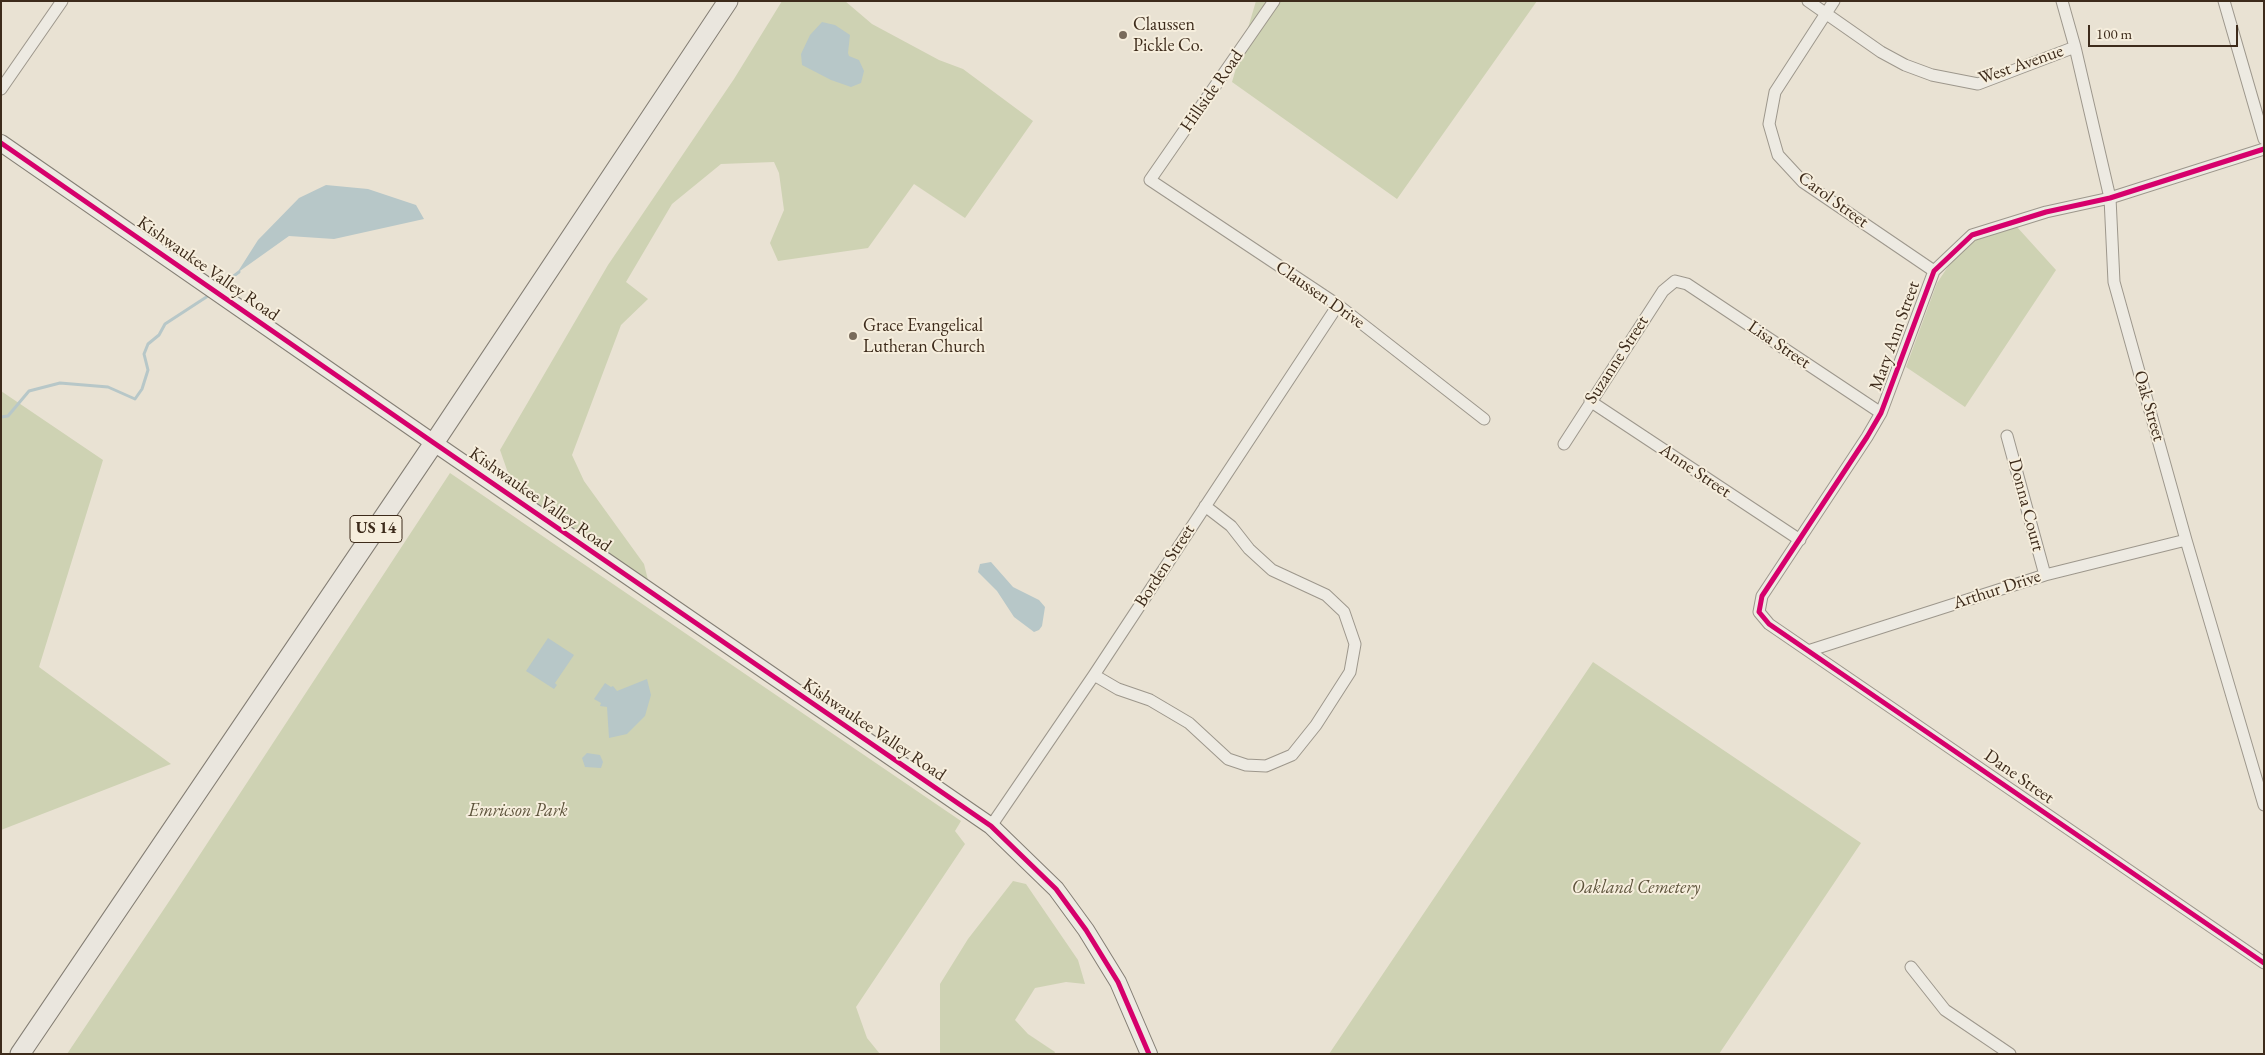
<!DOCTYPE html>
<style>
body{margin:0}
#map{position:relative;width:2265px;height:1055px;overflow:hidden;background:#e9e2d3;font-family:"EB Garamond",serif}
canvas{display:block}
.frame{position:absolute;inset:0;border:2px solid #3d2b1b;pointer-events:none}
.scale{position:absolute;left:2088px;top:25px;width:150px;height:22px;box-sizing:border-box;border:2px solid #3d2b1b;border-top:0;padding-left:6px;font-size:15px;line-height:18px;white-space:nowrap;color:#3d2b1b;-webkit-text-stroke:4px #f6eedd;paint-order:stroke}
</style>
<div id="map">
<canvas width="2265" height="1055"></canvas>
<div class="frame"></div>
<div class="scale">100 m</div>
</div>
<script>
const context = document.querySelector('canvas').getContext('2d');
context.lineJoin = 'round';
function fillPath(path, color) {
  context.fillStyle = color;
  context.fill(path, 'evenodd');
}
function shape(rows) {
  const path = new Path2D();
  for (const r of rows) {
    path.moveTo(r[0], r[1]);
    for (let i = 2; i < r.length; i += 2) path.lineTo(r[i], r[i + 1]);
  }
  return path;
}
function trace(path, color, width, dash) {
  context.strokeStyle = color;
  context.lineWidth = width;
  context.lineCap = dash ? 'butt' : 'round';
  context.setLineDash(dash || []);
  context.stroke(path);
}
function label(font, color, halo, rows, align = 'center') {
  context.font = font + ' "EB Garamond",serif';
  context.lineWidth = 4;
  context.setLineDash([]);
  context.textBaseline = 'middle';
  context.strokeStyle = halo;
  context.fillStyle = color;
  for (const [text, x, y, turn = 0] of rows) {
    context.save();
    context.translate(x, y);
    context.rotate((+turn || 0) * Math.PI / 180);
    context.textAlign = isNaN(turn) ? turn : align;
    if (halo) context.strokeText(text, 0, 0);
    context.fillText(text, 0, 0);
    context.restore();
  }
}
fillPath(shape([
 [782,1,845,1,872,24,939,60,963,69,1033,121,965,218,914,184,868,248,778,261,770,243,784,210,779,173,774,162,721,164,672,204,626,282,648,299,621,325,572,455,584,481,644,564,648,580,514,490,500,450,608,265,734,79],
 [1256,1,1537,1,1397,199,1232,82],
 [2017,227,2056,270,1965,407,1906,367,1937,283,1951,262,1973,241],
 [1,391,103,460,39,667,171,764,1,830],
 [450,473,961,821,955,831,965,844,856,1007,867,1038,880,1054,67,1054,174,894],
 [1593,662,1861,843,1719,1054,1329,1054],
 [1013,881,1026,884,1078,960,1085,984,1066,982,1035,988,1015,1020,1028,1034,1055,1052,1054,1054,940,1054,940,984,968,939]
]), '#ced2b3');
fillPath(shape([
 [822,22,835,25,850,35,848,53,849,56,859,60,864,71,861,83,851,87,831,80,802,65,801,54,810,35],
 [326,185,368,189,416,205,424,219,334,239,289,236,237,273,258,240,299,198],
 [991,562,1013,587,1039,600,1045,607,1042,626,1039,630,1034,632,1014,617,997,591,978,572,980,564],
 [548,638,574,655,555,683,557,685,554,689,526,671],
 [647,679,651,695,645,716,627,734,609,738,607,707,600,706,601,703,594,699,605,683,611,687,613,686,617,691],
 [587,753,600,755,603,762,601,768,585,767,582,758]
]), '#b7c7c8');
trace(shape([
 [218,288,239,272],
 [1,417,8,416,29,391,60,383,108,387,135,399,142,389,148,370,144,354,148,344,159,335,165,324,211,294]
]), '#b7c7c8', 3);
const street = shape([
 [1274,1,1150,180,1338,305,1484,419],
 [1808,1,1881,52,1905,65,1932,75,1978,84,2075,47],
 [1834,1,1775,92,1769,124,1778,155,1803,182,1934,271],
 [2062,1,2075,47,2110,198,2114,282,2186,540,2264,805],
 [2224,1,2264,139],
 [1,89,62,1],
 [2264,149,2110,198,2046,212,1972,235,1934,271,1881,413,1867,437,1762,596,1759,612,1769,624,2264,963],
 [1590,401,1800,540],
 [2007,436,2045,575],
 [1564,444,1663,291,1675,281,1687,284,1881,413],
 [1811,650,2045,575,2186,540],
 [1094,675,1118,689,1150,700,1189,723,1228,759,1246,765,1266,766,1292,755,1316,725,1350,672,1355,644,1344,612,1326,595,1272,570,1249,549,1231,526,1205,506],
 [991,826,1094,675,1338,305],
 [1911,967,1945,1010,2010,1054]
]);
const secondary = shape([
 [1,143,434,443,991,826,1056,889,1086,930,1118,982,1149,1054]
]);
const primary = shape([
 [20,1054,434,443,728,1]
]);
trace(street, '#9d978c', 13);
trace(secondary, '#847e74', 18);
trace(primary, '#847e74', 21);
trace(street, '#edeae2', 11);
trace(secondary, '#edeae2', 16);
trace(primary, '#eae6de', 19);
trace(shape([
 [1,143,434,443,991,826,1056,889,1086,930,1118,982,1149,1054],
 [2264,149,2110,198,2046,212,1972,235,1934,271,1881,413,1867,437,1762,596,1759,612,1769,624,2264,963]
]), '#d6006c', 5);
for (const [x, y, r, color] of [
 [1123,35,5,"#796b5b"],
 [853,336,5,"#796b5b"]
]) {
  const dot = new Path2D();
  dot.arc(x, y, r, 0, 2 * Math.PI);
  context.fillStyle = color;
  context.fill(dot);
  trace(dot, '#f6eedd', 2);
}
for (const [x, y, w] of [
 [376,529,52]
]) {
  const box = new Path2D();
  box.roundRect(x - w / 2, y - 13.5, w, 27, 4);
  context.fillStyle = '#f6eedd';
  context.fill(box);
  trace(box, '#3d2b1b', 1);
}
label('bold 16px', '#3d2b1b', null, [
 ["US 14",376,529]
]);
label('18px', '#3d2b1b', '#f6eedd', [
 ["Claussen",1133,25],
 ["Pickle Co.",1133,46],
 ["Grace Evangelical",863,326],
 ["Lutheran Church",863,347]
], 'left');
label('18px', '#3d2b1b', '#f6eedd', [
 ["West Avenue",2021,65,-19],
 ["Hillside Road",1212,91,-55],
 ["Carol Street",1833,200,36],
 ["Kishwaukee Valley Road",208,269,35],
 ["Claussen Drive",1320,295,35],
 ["Mary Ann Street",1895,336,-70],
 ["Lisa Street",1779,345,34],
 ["Suzanne Street",1617,360,-57],
 ["Oak Street",2149,406,74],
 ["Anne Street",1695,471,34],
 ["Kishwaukee Valley Road",540,500,35],
 ["Donna Court",2026,505,75],
 ["Borden Street",1165,566,-57],
 ["Arthur Drive",1997,590,-18],
 ["Kishwaukee Valley Road",874,730,34],
 ["Dane Street",2019,777,35]
]);
label('italic 18px', '#5c523a', '#f6eedd', [
 ["Emricson Park",518,811],
 ["Oakland Cemetery",1636,888]
]);
</script>
